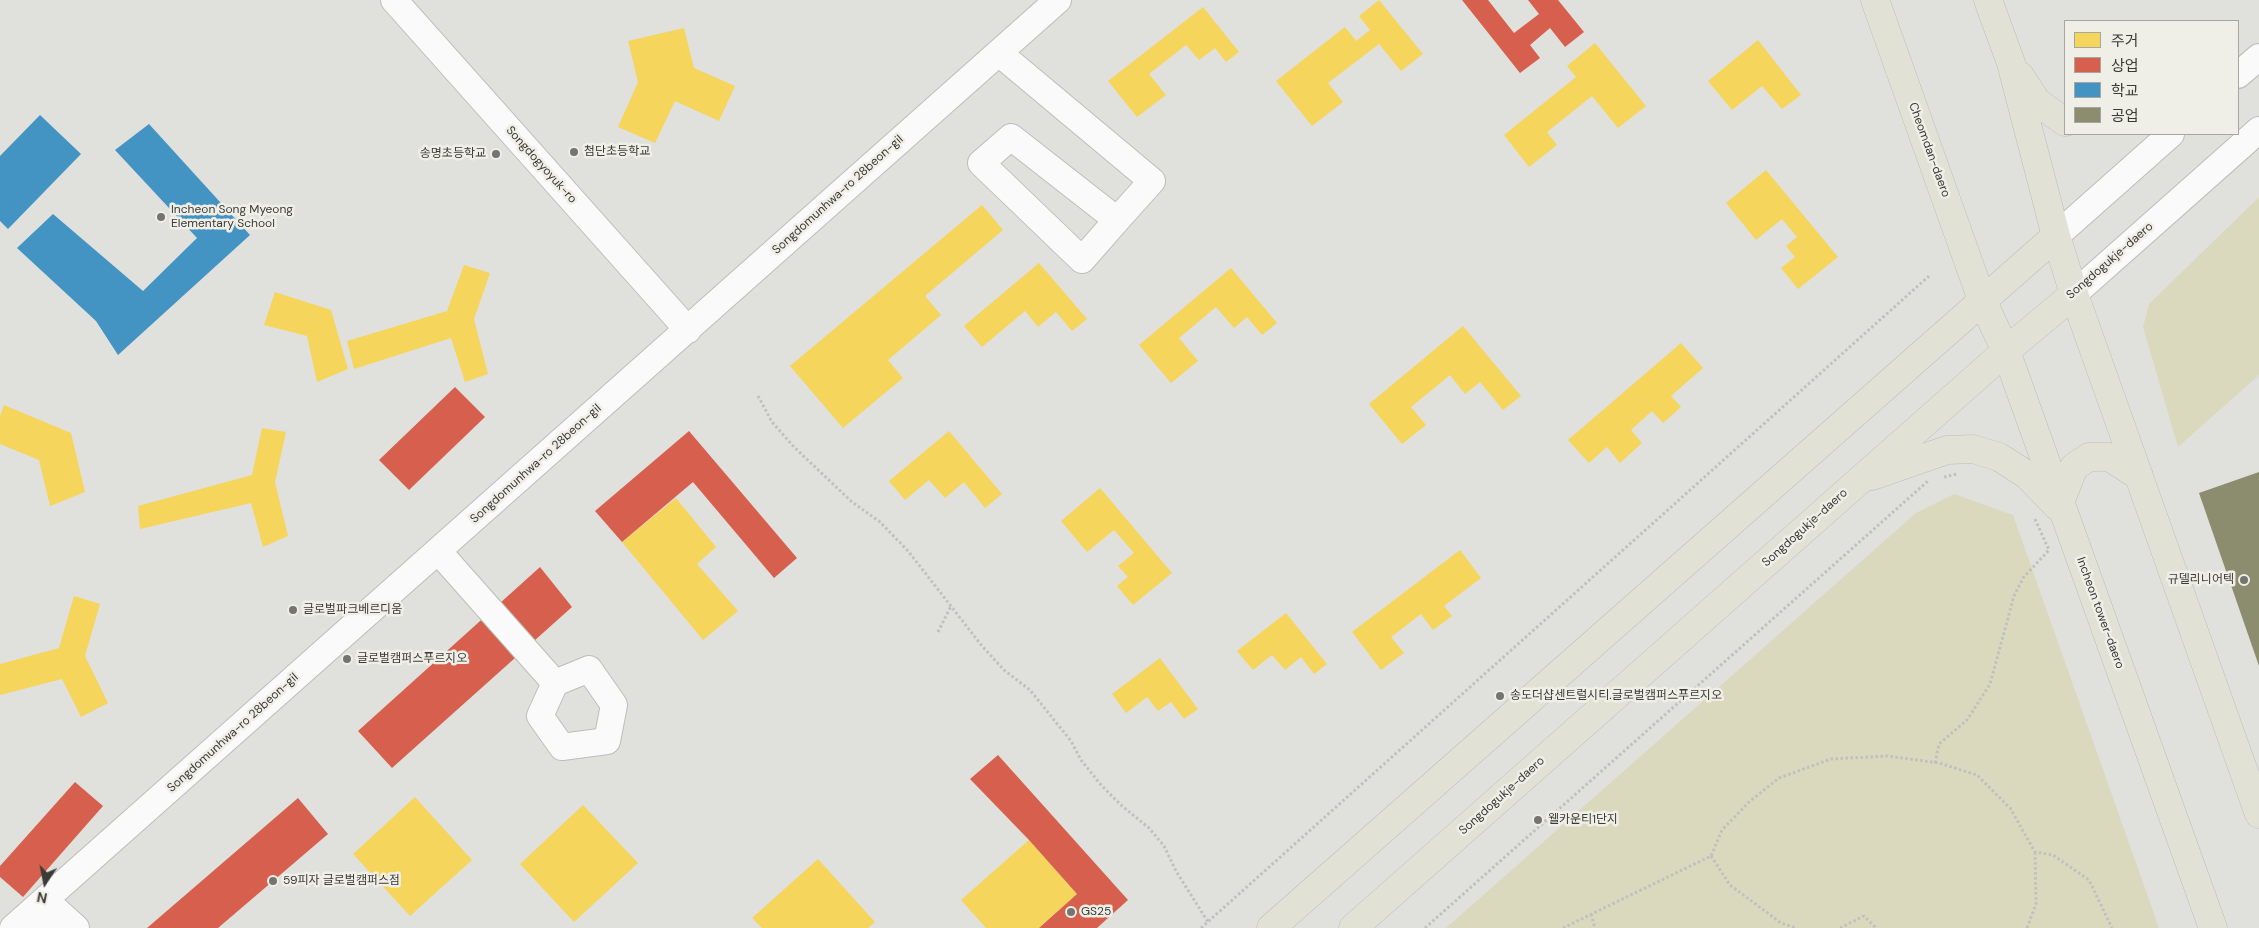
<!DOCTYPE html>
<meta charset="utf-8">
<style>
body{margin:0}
#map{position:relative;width:2259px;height:928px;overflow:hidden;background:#e0e0dc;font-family:"DM Sans","Noto Sans KR",sans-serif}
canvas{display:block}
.legend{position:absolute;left:2064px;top:20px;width:175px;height:115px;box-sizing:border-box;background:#f0efe7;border:1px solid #a7a7a1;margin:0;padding:6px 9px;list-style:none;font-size:15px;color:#3a3a37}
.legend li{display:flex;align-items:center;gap:10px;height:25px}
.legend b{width:25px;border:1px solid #a7a7a1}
.north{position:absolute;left:20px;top:858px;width:50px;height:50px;-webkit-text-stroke:4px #f0efe7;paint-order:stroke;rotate:191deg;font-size:14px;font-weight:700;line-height:20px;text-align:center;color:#3a3a37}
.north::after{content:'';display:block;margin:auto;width:18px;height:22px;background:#3a3a37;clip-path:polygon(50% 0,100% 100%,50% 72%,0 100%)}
</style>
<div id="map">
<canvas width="2259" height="928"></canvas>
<ul class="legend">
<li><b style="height:14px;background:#f6d55c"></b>주거</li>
<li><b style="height:14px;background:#d6604d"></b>상업</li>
<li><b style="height:14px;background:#4393c3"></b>학교</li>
<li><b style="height:14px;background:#8c8c6e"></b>공업</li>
</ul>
<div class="north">N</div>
</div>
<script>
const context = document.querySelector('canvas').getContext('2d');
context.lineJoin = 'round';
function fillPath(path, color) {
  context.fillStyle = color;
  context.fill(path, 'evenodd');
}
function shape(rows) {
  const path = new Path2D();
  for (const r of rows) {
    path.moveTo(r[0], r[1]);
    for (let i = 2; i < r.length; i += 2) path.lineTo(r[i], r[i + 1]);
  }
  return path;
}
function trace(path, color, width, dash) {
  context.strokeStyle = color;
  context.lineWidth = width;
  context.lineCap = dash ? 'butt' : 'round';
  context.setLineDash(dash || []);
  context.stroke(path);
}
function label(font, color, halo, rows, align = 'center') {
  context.font = font + ' "DM Sans","Noto Sans KR",sans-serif';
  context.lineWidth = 5;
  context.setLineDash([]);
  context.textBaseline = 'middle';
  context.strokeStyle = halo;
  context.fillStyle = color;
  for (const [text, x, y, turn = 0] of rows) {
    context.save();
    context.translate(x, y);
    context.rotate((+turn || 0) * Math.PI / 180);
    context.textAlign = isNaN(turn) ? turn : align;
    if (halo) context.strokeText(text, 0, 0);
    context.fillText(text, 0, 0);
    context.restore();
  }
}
fillPath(shape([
 [2259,197,2259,375,2178,447,2143,327,2149,304],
 [1954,494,2013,515,2159,928,1446,928,1916,513]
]), '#dad9be');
fillPath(shape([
 [1379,0,1423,54,1401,71,1379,44,1328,83,1343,102,1312,126,1276,81,1345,27,1356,41,1370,30,1359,16],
 [1203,7,1239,52,1226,62,1215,48,1199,60,1186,45,1149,74,1166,95,1137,117,1108,81],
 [684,28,694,68,735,86,719,121,675,101,655,143,618,127,638,82,628,41],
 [1758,40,1801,95,1782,109,1762,86,1732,110,1708,81],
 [1595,43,1646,106,1618,128,1592,96,1547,132,1557,145,1529,167,1504,135,1576,77,1567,66],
 [1766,170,1838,257,1798,289,1781,268,1795,257,1786,246,1797,237,1782,219,1756,240,1726,203],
 [982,205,1003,230,925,296,941,315,888,360,903,378,843,428,790,366],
 [1039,263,1087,319,1072,331,1056,312,1038,327,1025,311,982,347,964,326],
 [464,265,490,273,474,319,488,374,465,382,451,338,354,369,347,341,447,311],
 [1231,268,1277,323,1262,335,1247,317,1234,328,1216,307,1179,338,1198,361,1171,383,1139,345],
 [275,292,331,310,348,369,317,382,307,336,264,325],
 [1463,326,1521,396,1503,410,1480,382,1465,394,1450,375,1411,407,1426,425,1402,444,1369,404],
 [1681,343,1703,368,1671,396,1681,407,1663,423,1652,411,1631,430,1642,443,1620,463,1607,447,1589,463,1568,440],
 [4,405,71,433,85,492,50,506,39,460,0,444,0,416],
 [262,428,286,432,275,482,288,536,263,547,251,503,140,529,138,506,252,475],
 [949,431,1002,494,985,508,964,482,945,498,929,480,905,500,889,481],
 [1100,488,1172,573,1133,605,1117,586,1128,577,1118,566,1134,553,1114,530,1087,552,1061,521],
 [676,498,716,547,697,564,738,611,703,640,622,542],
 [1460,550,1481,578,1444,606,1452,616,1433,630,1421,614,1391,637,1404,653,1381,670,1352,632],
 [74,596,100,604,85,656,108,703,81,717,62,679,0,695,0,664,59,648],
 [1286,613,1327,664,1314,674,1301,657,1285,670,1272,655,1253,670,1237,651],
 [1160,658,1198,709,1184,719,1171,702,1158,711,1147,697,1126,713,1112,694],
 [415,797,472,860,410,916,353,854],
 [583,805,638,863,574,922,520,864],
 [1029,840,1077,894,1039,928,986,928,961,900],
 [818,859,875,922,868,928,762,928,752,918]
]), '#f6d55c');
fillPath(shape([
 [1462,0,1488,0,1514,33,1539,14,1528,0,1558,0,1584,32,1565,47,1550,28,1530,45,1540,58,1520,73],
 [455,387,485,417,409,490,379,460],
 [689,431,797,558,774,578,693,482,622,542,595,511],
 [540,567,572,607,392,768,358,731],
 [998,755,1128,900,1097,928,1039,928,1077,894,1029,840,970,779],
 [75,782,103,806,23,897,0,877,0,866],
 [298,798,328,834,218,928,147,928]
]), '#d6604d');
fillPath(shape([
 [40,115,81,154,8,229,0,221,0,156],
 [149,124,250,235,118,355,96,321,17,248,53,214,143,291,197,238,115,150]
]), '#4393c3');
fillPath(shape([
 [2259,472,2259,666,2199,493]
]), '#8c8c6e');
const minor = shape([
 [394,0,688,330],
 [999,53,1152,181,1117,220,1082,260,981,163,1011,137,1117,220],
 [2238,75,2259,57],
 [2056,236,2171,134],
 [2074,294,2259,130],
 [438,551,555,683,540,716,562,747,607,741,614,705,589,669,555,683],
 [45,900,76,928],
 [31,912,47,928],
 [13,928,1058,0]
]);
const major = shape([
 [1875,0,1982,300,2006,351,2213,928],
 [1988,0,2011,63,2056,236,2074,294,2259,814],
 [2020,76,2037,102,2065,122],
 [1872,476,1947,450,1973,449,1999,457,2027,475,2057,506],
 [2060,502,2074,467,2089,457,2109,457,2139,476],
 [1271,928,2056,236],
 [1353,928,2006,351,2074,294]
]);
trace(minor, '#bdbdba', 28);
trace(major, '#bebebb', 29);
trace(shape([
 [758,396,772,422,794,447,852,502,880,522,908,551,982,646,1004,670,1030,690,1071,741,1081,760,1101,785,1122,806,1149,828,1164,846,1176,871,1208,922],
 [1944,477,1957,474],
 [938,632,951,606],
 [1935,763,1939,744,1967,720,1990,684,2014,596,2023,578,2049,550,2034,517],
 [1711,856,1730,885,1781,923,1796,928],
 [1591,914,1595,928],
 [1201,928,1929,276],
 [1425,928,1928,481],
 [1563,928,1711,856,1722,830,1749,802,1779,778,1831,759,1887,756,1939,763,1977,775,2010,808,2035,852,2053,855,2089,880,2112,928],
 [1840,928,1864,916,1876,928],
 [2027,928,2036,904,2035,852]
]), '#c0c0bf', 3, [2.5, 2.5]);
trace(minor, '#fafafa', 26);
trace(major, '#e1e1d5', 28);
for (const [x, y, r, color] of [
 [574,152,5,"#747471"],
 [496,154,5,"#747471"],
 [161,217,5,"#747471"],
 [2244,580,5,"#747471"],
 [293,610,5,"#747471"],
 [347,659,5,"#747471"],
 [1500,696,5,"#747471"],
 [1538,820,5,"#747471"],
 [273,881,5,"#747471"],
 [1071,912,5,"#747471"]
]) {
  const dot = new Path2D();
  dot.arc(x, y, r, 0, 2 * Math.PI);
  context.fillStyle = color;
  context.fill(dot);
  trace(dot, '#f0efe7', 2);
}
label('12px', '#3a3a37', '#f0efe7', [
 ["Cheomdan-daero",1929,150,70],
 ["Songdogyoyuk-ro",541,165,48],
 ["Songdomunhwa-ro 28beon-gil",838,195,-42],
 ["Songdogukje-daero",2110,261,-41],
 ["Songdomunhwa-ro 28beon-gil",536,464,-42],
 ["Songdogukje-daero",1805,528,-42],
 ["Incheon tower-daero",2100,613,70],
 ["Songdomunhwa-ro 28beon-gil",233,733,-42],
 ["Songdogukje-daero",1502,796,-42]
]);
label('12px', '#3a3a37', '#f0efe7', [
 ["첨단초등학교",584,152],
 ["송명초등학교",486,154,"right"],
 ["Incheon Song Myeong",171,210],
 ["Elementary School",171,224],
 ["규델리니어텍",2234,580,"right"],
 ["글로벌파크베르디움",303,610],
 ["글로벌캠퍼스푸르지오",357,659],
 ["송도더샵센트럴시티.글로벌캠퍼스푸르지오",1510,696],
 ["웰카운티1단지",1548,820],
 ["59피자 글로벌캠퍼스점",283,881],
 ["GS25",1081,912]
], 'left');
</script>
